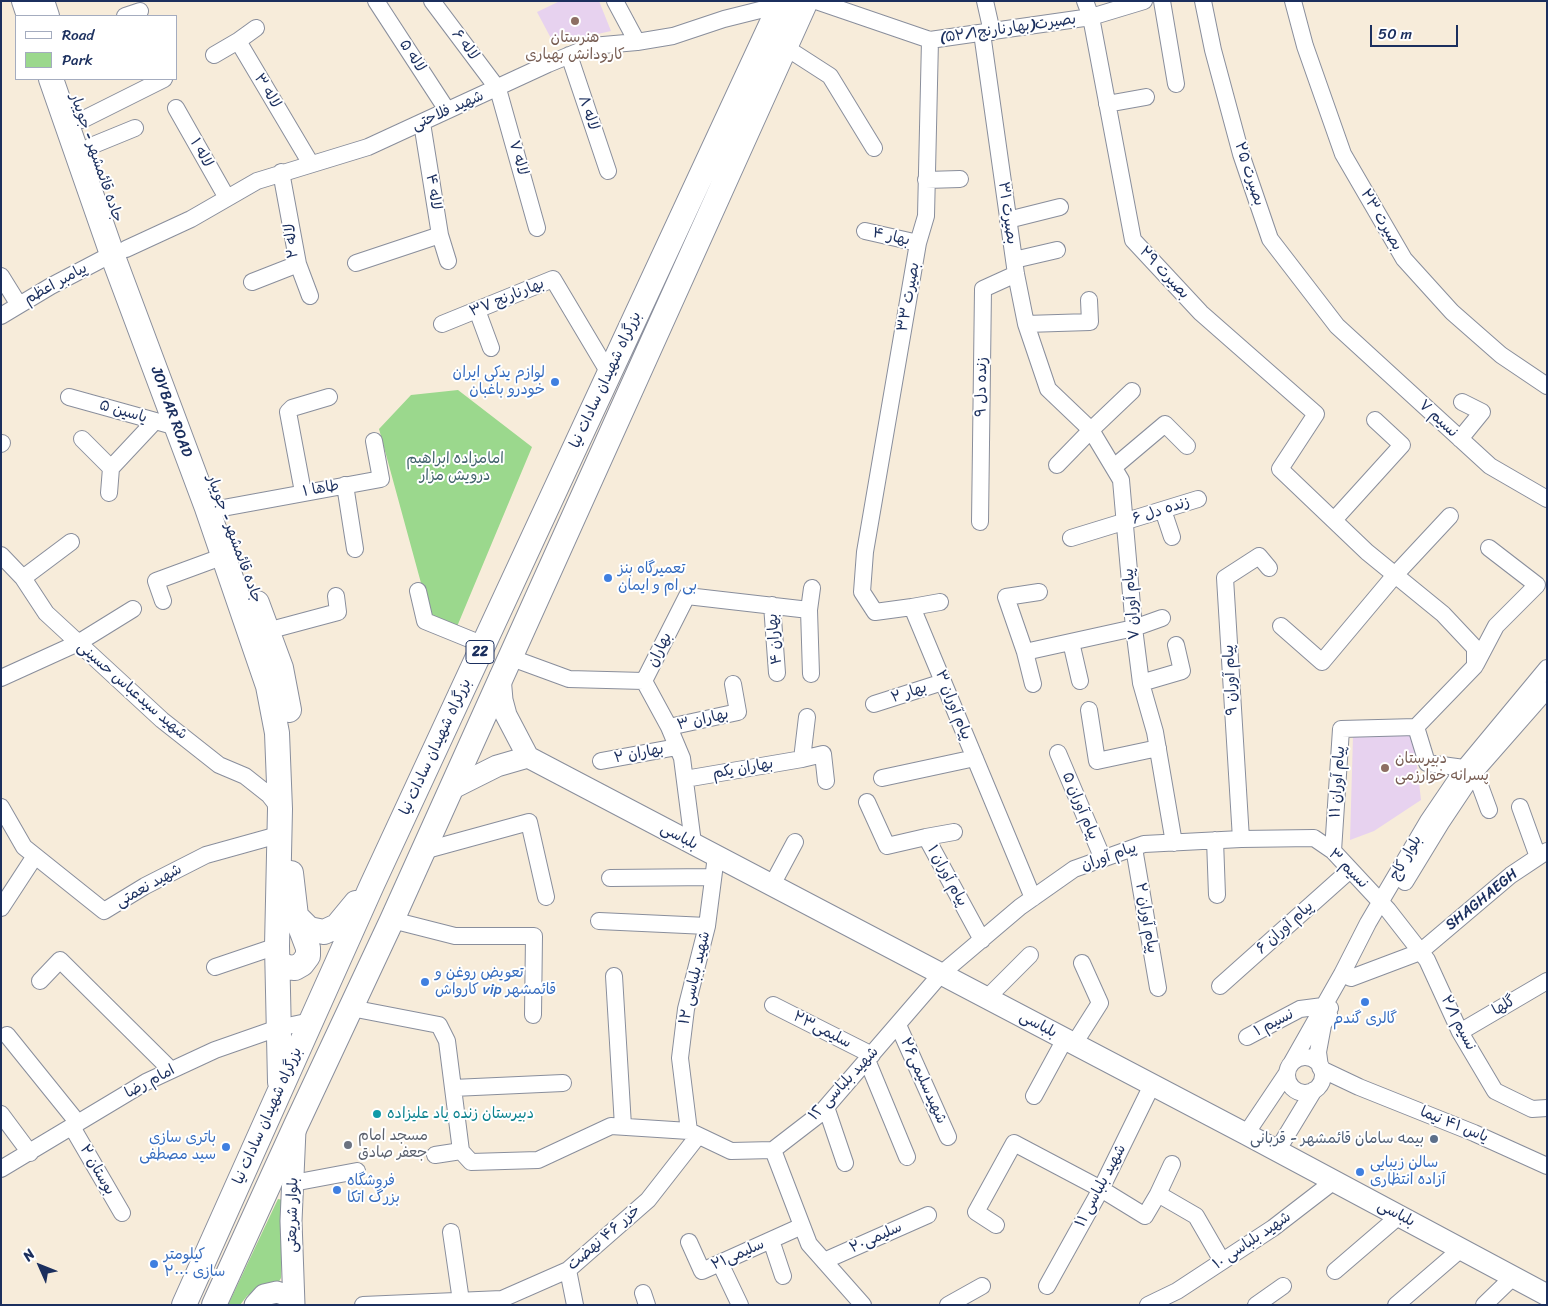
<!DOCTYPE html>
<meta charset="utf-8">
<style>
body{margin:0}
#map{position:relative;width:1548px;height:1306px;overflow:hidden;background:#f7ecda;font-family:Sriracha,sans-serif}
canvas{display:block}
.frame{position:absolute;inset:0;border:2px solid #1b2f5e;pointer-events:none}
.legend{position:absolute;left:15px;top:15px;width:162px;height:65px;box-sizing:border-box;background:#fff;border:1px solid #a4acbf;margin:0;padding:6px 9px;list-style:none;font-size:15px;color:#1b2f5e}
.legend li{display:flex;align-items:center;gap:10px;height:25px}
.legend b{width:25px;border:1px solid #a4acbf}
.north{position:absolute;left:15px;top:1241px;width:50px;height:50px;-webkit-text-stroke:4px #fff;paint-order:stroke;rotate:314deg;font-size:14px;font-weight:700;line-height:20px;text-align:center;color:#1b2f5e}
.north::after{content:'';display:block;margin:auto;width:18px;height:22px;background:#1b2f5e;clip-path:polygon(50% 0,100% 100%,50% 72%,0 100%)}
.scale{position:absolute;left:1370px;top:25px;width:88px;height:22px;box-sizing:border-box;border:2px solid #1b2f5e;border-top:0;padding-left:6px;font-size:15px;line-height:18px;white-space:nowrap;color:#1b2f5e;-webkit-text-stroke:4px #fff;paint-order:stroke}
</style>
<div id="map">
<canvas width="1548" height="1306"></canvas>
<div class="frame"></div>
<ul class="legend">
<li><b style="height:6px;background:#fff"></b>Road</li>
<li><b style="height:14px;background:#9bd88d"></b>Park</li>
</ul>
<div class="north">N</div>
<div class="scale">50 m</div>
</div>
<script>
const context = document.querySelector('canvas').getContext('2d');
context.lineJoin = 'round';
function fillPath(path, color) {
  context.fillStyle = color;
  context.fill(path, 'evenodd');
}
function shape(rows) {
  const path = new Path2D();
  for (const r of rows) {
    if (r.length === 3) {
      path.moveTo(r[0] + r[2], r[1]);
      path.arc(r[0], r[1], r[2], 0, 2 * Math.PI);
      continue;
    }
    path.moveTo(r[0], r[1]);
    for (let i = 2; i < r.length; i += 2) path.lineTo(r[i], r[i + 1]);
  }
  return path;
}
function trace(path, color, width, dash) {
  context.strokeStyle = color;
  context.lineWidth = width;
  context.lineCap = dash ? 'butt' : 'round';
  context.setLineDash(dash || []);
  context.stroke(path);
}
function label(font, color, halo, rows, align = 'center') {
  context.font = font + ' Sriracha,"Playpen Sans Arabic",sans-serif';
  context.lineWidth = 4;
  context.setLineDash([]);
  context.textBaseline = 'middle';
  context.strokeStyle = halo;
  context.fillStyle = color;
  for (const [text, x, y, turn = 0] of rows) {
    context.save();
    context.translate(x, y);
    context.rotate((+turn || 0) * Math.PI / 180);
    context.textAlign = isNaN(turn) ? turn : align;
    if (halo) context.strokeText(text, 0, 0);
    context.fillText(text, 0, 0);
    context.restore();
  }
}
fillPath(shape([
 [560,1,599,1,611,31,554,44,537,12],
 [1413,731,1421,800,1374,831,1350,840,1353,736]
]), '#e7d2ef');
fillPath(shape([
 [458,390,532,447,456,629,430,616,379,429,411,395],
 [278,1199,283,1200,281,1278,277,1285,263,1285,247,1296,240,1305,228,1305]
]), '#9bd88d');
const minor = shape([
 [376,1,447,110],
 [432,1,498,89,537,228],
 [615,1,637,42],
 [816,1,930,40,1091,17,1144,1],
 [985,1,992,32],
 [1085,1,1091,17,1133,240,1201,313,1316,414,1280,469,1367,552,1443,614,1475,648,1475,666,1416,727],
 [1162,1,1176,84],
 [1203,1,1213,50,1241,154,1270,239,1337,326,1490,466,1547,499],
 [1293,1,1305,46,1343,154,1404,259,1452,312,1501,355,1547,386],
 [125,16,140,11],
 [982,33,1016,274,1026,324,1048,389,1091,430,1121,480,1134,628,1141,683,1155,732,1174,843],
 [930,40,926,216,918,243,865,552,862,592,875,612,912,607,1033,898],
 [238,41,256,28],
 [785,47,830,76,874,148],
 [214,55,238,41,311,164],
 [569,55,608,171],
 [1107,104,1146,97],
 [176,108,227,198],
 [82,120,164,79],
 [422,123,440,235,448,261],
 [91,146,135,128],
 [926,180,960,179],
 [1008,220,1060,207],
 [865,231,918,243],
 [126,249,191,219,257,181,368,147,548,64,592,46,637,42,673,36,724,19,780,5],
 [1014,260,1057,250],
 [356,263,440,235],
 [298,264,310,296],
 [1,276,19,305],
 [252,282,298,264,281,172],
 [477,310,491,348],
 [1,316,51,286,112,254],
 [442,324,553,279,609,373],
 [1026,324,1090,322,1089,300],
 [69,397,177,427],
 [82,439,111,468,155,421],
 [1460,439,1482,412,1462,402],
 [1,444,2,443],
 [1057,465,1091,430,1132,391],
 [1114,467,1165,424,1187,446],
 [345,485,355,549],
 [303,492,288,412,292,408,329,397],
 [109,493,111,468],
 [223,508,381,479,374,441],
 [1163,510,1172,537],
 [1334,520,1402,445,1375,420],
 [980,522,983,289,1016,274],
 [1071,538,1198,499],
 [1,555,23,578,46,613,162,720,219,765,245,776,269,795,280,809],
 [23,578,71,542],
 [418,591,425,621,484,645],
 [1039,592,1006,597,1025,652,1134,628,1162,618],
 [163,601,156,581,224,556],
 [772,605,777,673],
 [912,607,940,602],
 [809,610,811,674],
 [1281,626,1322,662,1395,575,1450,516],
 [267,631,338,612,336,596],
 [1071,642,1080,681],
 [1025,652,1033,684],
 [509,657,569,679,644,681],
 [1476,664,1496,626,1537,585,1489,548],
 [1,678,78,643,133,609],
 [1141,683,1182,671,1176,645],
 [874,704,943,682],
 [1089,710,1097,761,1158,748],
 [669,727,738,712,733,684],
 [1416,727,1427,763,1464,768],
 [1058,753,1103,859],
 [802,759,823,754,826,781],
 [601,761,677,747],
 [1475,772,1489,810],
 [882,778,975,758],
 [685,779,802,759,807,717],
 [867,802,887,846,926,837,982,940],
 [1,807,24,847,104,911,145,886,206,855,278,835],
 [1520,807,1538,857],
 [926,837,954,832],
 [1241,839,1225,578,1259,556,1269,568],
 [1215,840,1217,895],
 [693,843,682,758,669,727,644,681,687,596,809,610,812,588],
 [1134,848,1158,988],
 [423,851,529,822,546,897],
 [1333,851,1341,729,1416,727],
 [610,878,713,877],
 [1405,882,1441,823,1475,772,1547,690],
 [772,885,795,842],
 [1,908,35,856],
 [392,920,455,936,534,936,533,1015],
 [599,921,707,926],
 [215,967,277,946],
 [1342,974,1351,978,1420,952,1511,875,1547,851],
 [614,976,623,1126],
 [40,981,60,960,171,1070],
 [1220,986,1350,870],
 [987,998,1030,955],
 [773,1005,872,1055],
 [351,1008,439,1025,447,1041,461,1151,471,1162,538,1160,611,1126,689,1131,731,1151,773,1150,821,1113,941,974,1020,907,1074,869,1144,844,1241,839,1314,838,1333,851,1388,910,1427,960,1460,1032,1495,1091,1532,1109,1547,1108],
 [898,1025,948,1137],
 [1460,1032,1547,981],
 [7,1035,78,1123],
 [1247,1037,1300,1009,1323,1006,1330,1008],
 [1074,1044,1100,1003,1082,963],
 [1305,1075,18],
 [867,1060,907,1157],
 [1291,1064,1342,974,1368,923,1428,821,1464,768,1547,668],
 [1320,1067,1318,1052,1323,1025,1329,1014],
 [1321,1069,1359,1087,1474,1133,1547,1166],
 [453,1088,563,1083],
 [1034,1096,1065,1039],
 [826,1107,845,1163],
 [1,1114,30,1153],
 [72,1127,122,1213],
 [689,1131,680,1058,686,1009,707,926,716,856],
 [1246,1134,1287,1073],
 [773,1150,809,1244,863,1305],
 [1277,1151,1314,1090],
 [435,1155,461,1151],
 [1,1169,146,1082,215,1050,278,1028,311,1021],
 [293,1183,357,1171],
 [1158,1194,1172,1164],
 [996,1225,976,1212,1014,1143,1101,1189,1145,1216,1158,1194,1196,1216,1222,1261],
 [451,1232,461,1301],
 [771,1240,783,1276],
 [689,1242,702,1271,802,1226],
 [824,1261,928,1215],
 [720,1263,740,1305],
 [568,1270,575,1305],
 [1335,1271,1399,1216],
 [1047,1286,1101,1189,1152,1085],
 [643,1293,647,1305],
 [363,1305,502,1299,568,1270,648,1200,698,1136],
 [948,1305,982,1286],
 [1148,1305,1177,1291,1273,1228,1334,1181],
 [1256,1305,1283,1286],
 [1396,1305,1461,1249],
 [1484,1305,1513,1277]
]);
const major = shape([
 [500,677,502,700,506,715,528,757],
 [528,757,1246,1134,1547,1295],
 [451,789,497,766,528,757],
 [255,1305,264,1295,277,1292,288,1296,293,1305],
 [294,1305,291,1221,295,1130]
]);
const highway = shape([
 [24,1,29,16],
 [42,1,47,16],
 [51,79,112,254,207,508,268,686,277,733,280,809,277,946,280,1082],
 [257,603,281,668,289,710],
 [291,873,296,916,309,929,324,932,337,926,356,903],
 [279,963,287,967,295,968,302,964,308,956,308,948,296,916],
 [184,1305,372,885,782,1],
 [214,1305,296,1125,392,920,806,1]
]);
trace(minor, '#898e9c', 18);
trace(major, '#898e9c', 23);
trace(highway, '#898e9c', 26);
trace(minor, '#fff', 16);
trace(major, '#fff', 21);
trace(highway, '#fff', 24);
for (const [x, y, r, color] of [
 [575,21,5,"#8d6e63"],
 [555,382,5,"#3f7fe0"],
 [608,578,5,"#3f7fe0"],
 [1385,768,5,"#8d6e63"],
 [425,982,5,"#3f7fe0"],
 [1365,1002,5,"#3f7fe0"],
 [377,1114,5,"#0f9aa8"],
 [1434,1139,5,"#5c6f8a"],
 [348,1145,5,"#6b7280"],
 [226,1147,5,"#3f7fe0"],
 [1360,1172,5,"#3f7fe0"],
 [337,1190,5,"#3f7fe0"],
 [154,1264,5,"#3f7fe0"]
]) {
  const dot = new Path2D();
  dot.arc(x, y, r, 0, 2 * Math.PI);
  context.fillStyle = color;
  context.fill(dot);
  trace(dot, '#fff', 2);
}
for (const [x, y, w] of [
 [480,652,28]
]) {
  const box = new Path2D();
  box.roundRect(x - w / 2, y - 11.5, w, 23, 4);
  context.fillStyle = '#fff';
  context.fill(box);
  trace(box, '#1b2f5e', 1);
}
label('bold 14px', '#1b2f5e', null, [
 ["22",480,652]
]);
label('15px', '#1b2f5e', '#fff', [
 ["بصیرت(بهارنارنج۵۲/۱)",1008,29,-8],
 ["لاله ۶",465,45,53],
 ["لاله ۵",412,56,57],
 ["لاله ۳",267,91,59],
 ["شهید فلاحتی",448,111,-24],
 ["لاله ۸",588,113,71],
 ["لاله ۱",201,153,61],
 ["جاده قائمشهر - جویبار",96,158,71],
 ["لاله ۷",518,158,74],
 ["بصیرت ۲۵",1249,174,72],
 ["لاله ۴",433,192,81],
 ["بصیرت ۳۱",1007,213,82],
 ["بصیرت ۲۳",1381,220,60],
 ["بهار ۴",891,237,13],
 ["لاله ۲",292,241,-96],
 ["بصیرت ۲۹",1164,273,47],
 ["پیامبر اعظم",56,284,-29],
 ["بصیرت ۳۳",909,297,-80],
 ["بهارنارنج ۳۷",507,298,-22],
 ["بزرگراه شهیدان سادات نیا",606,380,-65],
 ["زنده دل ۹",982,387,-89],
 ["یاسین ۵",123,412,16],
 ["JOYBAR ROAD",171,412,70],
 ["نسیم ۷",1438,419,43],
 ["طاها ۱",321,489,-10],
 ["زنده دل ۶",1161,511,-18],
 ["جاده قائمشهر - جویبار",234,539,70],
 ["پیام آوران ۷",1132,604,-95],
 ["بهاران ۴",775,639,-95],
 ["بهاران",660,650,-64],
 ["پیام آوران ۹",1231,680,-93],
 ["شهید سیدعباس حسینی",132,691,41],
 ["بهار ۲",909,693,-18],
 ["پیام آوران ۳",953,705,68],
 ["بهاران ۳",703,720,-13],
 ["بزرگراه شهیدان سادات نیا",436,747,-65],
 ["بهاران ۲",639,754,-11],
 ["بهاران یکم",743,769,-10],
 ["پیام آوران ۱۱",1338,782,-86],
 ["پیام آوران ۵",1080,806,67],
 ["بلباسی",679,837,28],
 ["پیام آوران",1109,857,-20],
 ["بلوار کاج",1406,858,-60],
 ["نسیم ۳",1348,869,45],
 ["پیام آوران ۱",947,876,61],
 ["شهید نعمتی",149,886,-29],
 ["SHAGHAEGH",1482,900,-39],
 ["پیام آوران ۲",1146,918,80],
 ["پیام آوران ۶",1285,928,-42],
 ["شهید بلباسی ١٣",695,978,-77],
 ["گلها",1504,1006,-31],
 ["نسیم ۱",1274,1023,-27],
 ["نسیم ۲/۱",1458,1023,63],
 ["بلباسی",1038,1025,28],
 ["سلیمی۲۳",822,1030,27],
 ["شهیدسلیمی۲۶",923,1081,66],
 ["امام رضا",150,1082,-28],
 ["شهید بلباسی ١٢",844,1084,-47],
 ["بزرگراه شهیدان سادات نیا",268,1116,-66],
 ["یاس ۴۱ نیما",1454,1125,22],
 ["بوستان ۲",97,1170,60],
 ["شهید بلباسی ١١",1101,1186,-62],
 ["بلباسی",1396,1214,28],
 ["بلوار شریعتی",293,1215,-89],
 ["خزر ۴۶ نهضت",604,1238,-41],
 ["سلیمی۲۰",876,1238,-24],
 ["شهید بلباسی ١٠",1252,1241,-34],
 ["سلیمی۲۱",738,1255,-24]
]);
label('15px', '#785e54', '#fff', [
 ["هنرستان",575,38],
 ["کارودانش بهیاری",575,55],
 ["دبیرستان",1395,759,"left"],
 ["پسرانه خوارزمی",1395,776,"left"]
]);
label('15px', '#366cbe', '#fff', [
 ["لوازم یدکی ایران",545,373,"right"],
 ["خودرو باغبان",545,390,"right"],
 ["تعمیرگاه بنز",618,569],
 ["بی ام و ایمان",618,586],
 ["تعویض روغن و",435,973],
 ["کارواش vip قائمشهر",435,990],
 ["گالری گندم",1365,1019,"center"],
 ["باتری سازی",216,1138,"right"],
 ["سید مصطفی",216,1155,"right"],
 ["سالن زیبایی",1370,1163],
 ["آزاده انتظاری",1370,1180],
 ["فروشگاه",347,1181],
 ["بزرگ اتکا",347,1198],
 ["کیلومتر",164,1255],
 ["سازی ۲۰۰۰",164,1272]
], 'left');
label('15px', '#41626c', '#fff', [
 ["امامزاده ابراهیم",455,459],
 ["درویش مزار",455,476]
]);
label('15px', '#0d838f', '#fff', [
 ["دبیرستان زنده یاد علیزاده",387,1114]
], 'left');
label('15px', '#5b616d', '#fff', [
 ["مسجد امام",358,1136],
 ["جعفر صادق",358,1153]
], 'left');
label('15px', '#4e5e75', '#fff', [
 ["بیمه سامان قائمشهر - قربانی",1424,1139]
], 'right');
</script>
